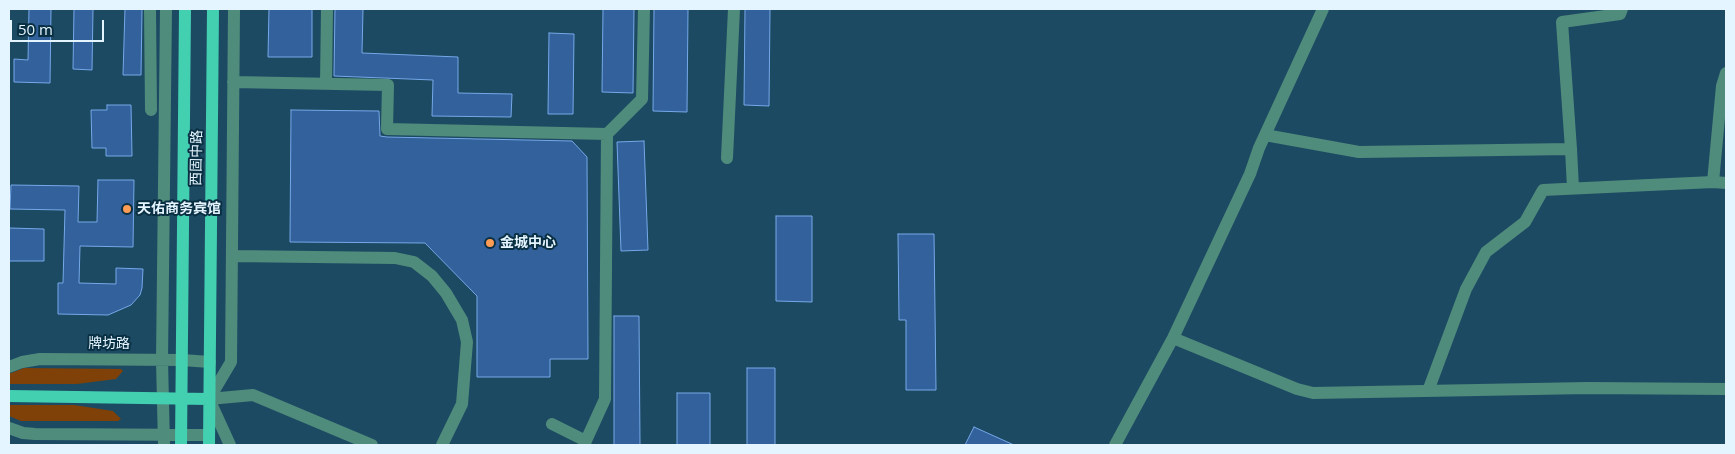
<!DOCTYPE html>
<meta charset="utf-8">
<style>
body{margin:0}
#map{position:relative;width:1735px;height:454px;overflow:hidden;background:#1d4a63;font-family:"Open Sans",sans-serif}
canvas{display:block}
.frame{position:absolute;inset:0;border:10px solid #e5f5ff;pointer-events:none}
.scale{position:absolute;left:10px;top:20px;width:94px;height:22px;box-sizing:border-box;border:2px solid #e5f5ff;border-top:0;padding-left:6px;font-size:15px;line-height:18px;white-space:nowrap;color:#e5f5ff;-webkit-text-stroke:4px #092f42;paint-order:stroke}
</style>
<div id="map">
<canvas width="1735" height="454"></canvas>
<div class="frame"></div>
<div class="scale">50 m</div>
</div>
<script>
const context = document.querySelector('canvas').getContext('2d');
context.lineJoin = 'round';
function fillPath(path, color) {
  context.fillStyle = color;
  context.fill(path, 'evenodd');
}
function shape(rows) {
  const path = new Path2D();
  for (const r of rows) {
    path.moveTo(r[0], r[1]);
    for (let i = 2; i < r.length; i += 2) path.lineTo(r[i], r[i + 1]);
  }
  return path;
}
function trace(path, color, width, dash) {
  context.strokeStyle = color;
  context.lineWidth = width;
  context.lineCap = dash ? 'butt' : 'round';
  context.setLineDash(dash || []);
  context.stroke(path);
}
function label(font, color, halo, rows, align = 'center') {
  context.font = font + ' "Open Sans","Noto Sans SC",sans-serif';
  context.lineWidth = 4;
  context.setLineDash([]);
  context.textBaseline = 'middle';
  context.strokeStyle = halo;
  context.fillStyle = color;
  for (const [text, x, y, turn = 0] of rows) {
    context.save();
    context.translate(x, y);
    context.rotate((+turn || 0) * Math.PI / 180);
    context.textAlign = isNaN(turn) ? turn : align;
    if (halo) context.strokeText(text, 0, 0);
    context.fillText(text, 0, 0);
    context.restore();
  }
}
fillPath(shape([
 [24,368,121,369,123,371,116,379,77,384,9,384,9,374],
 [9,405,74,405,113,411,121,419,118,421,21,421,9,416]
]), '#7f4107');
const building = shape([
 [29,9,51,9,50,83,14,82,14,59,28,60,29,9],
 [74,9,93,9,92,70,73,69,74,9],
 [125,9,142,9,141,75,123,75,125,9],
 [269,9,312,9,312,57,268,57,269,9],
 [335,9,363,9,362,53,458,57,458,93,512,94,511,117,432,116,433,80,334,76,335,9],
 [603,9,634,9,633,93,602,92,603,9],
 [654,9,688,9,687,112,653,111,654,9],
 [745,9,770,9,769,106,744,105,745,9],
 [549,33,574,34,573,114,548,114,549,33],
 [107,105,131,105,132,156,106,156,106,148,92,148,91,110,107,110,107,105],
 [291,110,379,111,380,136,387,137,572,141,587,157,588,359,550,359,550,377,477,377,477,296,425,243,290,242,291,110],
 [644,141,648,250,621,251,617,142,644,141],
 [98,180,134,180,133,247,80,246,79,283,116,284,116,268,143,269,142,288,140,295,131,305,108,315,58,314,58,283,63,283,65,210,10,209,11,185,79,186,78,222,97,222,98,180],
 [776,216,812,216,812,302,776,301,776,216],
 [9,228,44,229,44,261,9,261,9,228],
 [898,234,934,234,936,390,906,390,906,320,899,320,898,234],
 [614,316,639,316,640,445,614,445,614,316],
 [747,368,775,368,775,445,747,445,747,368],
 [677,393,710,393,710,445,677,445,677,393],
 [974,427,1014,445,965,445,974,427]
]);
fillPath(building, '#32619c');
trace(building, '#76a8e8', 1);
trace(shape([
 [150,9,151,110],
 [233,82,388,85,387,129,607,134,642,99,644,9],
 [326,84,327,9],
 [1265,135,1359,152,1571,149,1562,22,1620,14,1622,9],
 [1571,149,1573,188],
 [727,158,734,9],
 [1713,182,1726,183],
 [233,256,395,258,414,262,432,276,446,293,462,320,467,342,462,404,442,445],
 [1173,338,1297,389,1313,393,1588,388,1726,389],
 [9,367,22,362,40,359,182,360,210,362],
 [1428,391,1466,289,1486,252,1525,222,1543,190,1713,182,1722,86,1726,73],
 [209,399,253,395,372,445],
 [552,424,586,441],
 [9,428,23,433,35,434,209,435],
 [164,445,162,360,166,9],
 [230,445,209,399,231,362,234,9],
 [584,445,605,399,607,134],
 [1115,445,1173,338,1250,174,1259,148,1323,9]
]), '#508c7c', 12);
trace(shape([
 [9,396,209,399],
 [181,445,185,9],
 [209,445,213,9]
]), '#42d0b1', 12);
for (const [x, y, r, color] of [
 [127,209,5,"#fd9c55"],
 [490,243,5,"#fd9c55"]
]) {
  const dot = new Path2D();
  dot.arc(x, y, r, 0, 2 * Math.PI);
  context.fillStyle = color;
  context.fill(dot);
  trace(dot, '#092f42', 2);
}
label('14px', '#e5f5ff', '#092f42', [
 ["西固中路",197,158,-89],
 ["牌坊路",109,344]
]);
label('bold 14px', '#e5f5ff', '#092f42', [
 ["天佑商务宾馆",137,209],
 ["金城中心",500,243]
], 'left');
</script>
